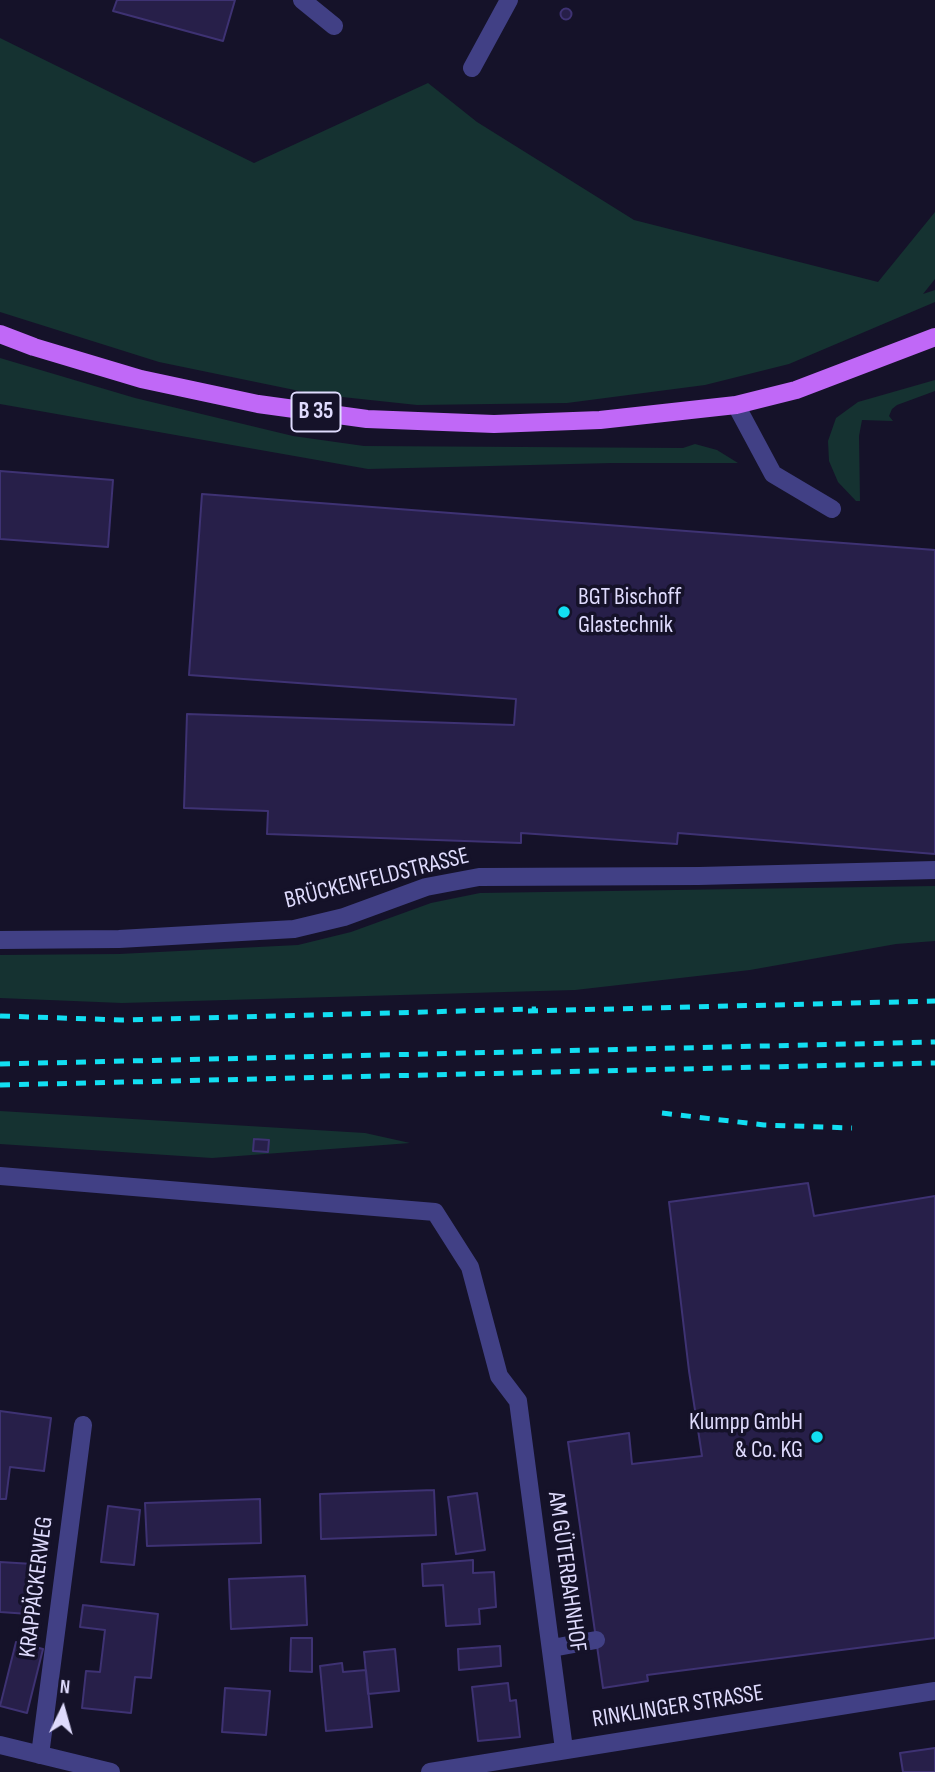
<!DOCTYPE html>
<meta charset="utf-8">
<style>
body{margin:0}
#map{position:relative;width:935px;height:1772px;overflow:hidden;background:#151229;font-family:"Sofia Sans Condensed",sans-serif}
canvas{display:block}
.north{position:absolute;left:28px;top:1674px;width:70px;height:70px;-webkit-text-stroke:5px #151229;paint-order:stroke;rotate:5deg;font-size:19px;font-weight:700;line-height:28px;text-align:center;color:#dfdbfd}
.north::after{content:'';display:block;margin:auto;width:24px;height:32px;background:#dfdbfd;clip-path:polygon(50% 0,100% 100%,50% 72%,0 100%)}
</style>
<div id="map">
<canvas width="935" height="1772"></canvas>
<div class="north">N</div>
</div>
<script>
const context = document.querySelector('canvas').getContext('2d');
context.lineJoin = 'round';
function fillPath(path, color) {
  context.fillStyle = color;
  context.fill(path, 'evenodd');
}
function shape(rows) {
  const path = new Path2D();
  for (const r of rows) {
    if (r.length === 3) {
      path.moveTo(r[0] + r[2], r[1]);
      path.arc(r[0], r[1], r[2], 0, 2 * Math.PI);
      continue;
    }
    path.moveTo(r[0], r[1]);
    for (let i = 2; i < r.length; i += 2) path.lineTo(r[i], r[i + 1]);
  }
  return path;
}
function trace(path, color, width, dash) {
  context.strokeStyle = color;
  context.lineWidth = width;
  context.lineCap = dash ? 'butt' : 'round';
  context.setLineDash(dash || []);
  context.stroke(path);
}
function label(font, color, halo, rows, align = 'center') {
  context.font = font + ' "Sofia Sans Condensed",sans-serif';
  context.lineWidth = 7;
  context.setLineDash([]);
  context.textBaseline = 'middle';
  context.strokeStyle = halo;
  context.fillStyle = color;
  for (const [text, x, y, turn = 0] of rows) {
    context.save();
    context.translate(x, y);
    context.rotate((+turn || 0) * Math.PI / 180);
    context.textAlign = isNaN(turn) ? turn : align;
    if (halo) context.strokeText(text, 0, 0);
    context.fillText(text, 0, 0);
    context.restore();
  }
}
fillPath(shape([
 [0,38,254,163,428,83,477,122,634,220,878,282,935,212,935,279,923,294,935,290,935,302,789,364,705,385,567,403,417,405,314,394,159,362,0,312],
 [0,358,135,398,293,436,364,446,683,448,695,444,717,450,738,463,612,463,368,469,0,404],
 [935,380,935,391,897,405,892,409,889,416,893,421,862,420,859,436,860,501,856,501,838,482,829,461,828,441,836,418,858,402],
 [935,886,935,941,896,944,750,970,575,990,122,1003,0,998,0,955,119,954,298,945,351,932,431,903,480,893],
 [0,1111,365,1133,410,1143,212,1158,0,1144]
]), '#153231');
const building = shape([
 [117,0,235,0,223,41,113,11,117,0],
 [566,14,5.5],
 [0,471,113,480,108,547,0,539,0,471],
 [202,494,935,550,935,854,678,833,677,844,521,833,521,843,267,834,268,811,184,808,187,714,514,725,516,699,189,675,202,494],
 [254,1139,269,1140,268,1152,253,1151,254,1139],
 [808,1183,814,1216,935,1196,935,1638,647,1675,648,1681,603,1688,568,1442,629,1433,632,1464,702,1456,689,1371,669,1202,808,1183],
 [0,1411,51,1418,44,1471,10,1467,6,1499,0,1499,0,1411],
 [434,1490,436,1535,321,1539,320,1494,434,1490],
 [477,1493,485,1550,456,1554,448,1497,477,1493],
 [260,1499,261,1543,147,1546,145,1503,260,1499],
 [108,1506,140,1510,134,1565,101,1562,108,1506],
 [473,1560,473,1573,494,1572,496,1607,479,1609,480,1624,446,1626,443,1585,423,1586,422,1564,473,1560],
 [0,1562,33,1564,29,1614,0,1612,0,1562],
 [305,1576,307,1625,231,1629,229,1579,305,1576],
 [83,1605,158,1614,151,1678,135,1677,131,1713,82,1708,86,1671,100,1672,105,1630,80,1627,83,1605],
 [291,1638,312,1638,312,1672,290,1671,291,1638],
 [16,1642,43,1649,27,1713,0,1706,16,1642],
 [500,1646,501,1666,459,1670,458,1649,500,1646],
 [395,1649,399,1691,368,1694,364,1652,395,1649],
 [342,1663,343,1672,366,1670,372,1727,326,1731,320,1666,342,1663],
 [508,1683,510,1701,516,1700,520,1737,478,1741,472,1687,508,1683],
 [225,1688,270,1691,266,1735,222,1732,225,1688],
 [935,1748,935,1772,903,1772,900,1753,935,1748]
]);
fillPath(building, '#271f49');
trace(building, '#3e3273', 2);
trace(shape([
 [302,0,334,26],
 [472,68,509,0],
 [736,405,773,474,832,509],
 [0,940,119,939,294,929,344,917,426,887,479,877,699,876,935,870],
 [0,1176,435,1212,470,1267,499,1376,518,1401,564,1749],
 [552,1648,596,1640],
 [0,1745,111,1772],
 [40,1755,83,1425],
 [430,1772,935,1691]
]), '#414085', 18);
trace(shape([
 [0,334,34,347,141,379,258,404,367,419,494,424,600,420,736,405,796,390,935,337]
]), '#c068f7', 18);
trace(shape([
 [528,1011,935,1001],
 [0,1016,122,1020,536,1009],
 [0,1064,935,1042],
 [0,1085,935,1063],
 [662,1113,764,1125,852,1128]
]), '#12dff2', 5, [10, 9]);
for (const [x, y, r, color] of [
 [564,612,7,"#12dff2"],
 [817,1437,7,"#12dff2"]
]) {
  const dot = new Path2D();
  dot.arc(x, y, r, 0, 2 * Math.PI);
  context.fillStyle = color;
  context.fill(dot);
  trace(dot, '#151229', 2.5);
}
for (const [x, y, w] of [
 [316,412,49]
]) {
  const box = new Path2D();
  box.roundRect(x - w / 2, y - 19.5, w, 39, 5);
  context.fillStyle = '#151229';
  context.fill(box);
  trace(box, '#dfdbfd', 2);
}
label('bold 23px', '#dfdbfd', null, [
 ["B 35",316,412]
]);
label('24px', '#dfdbfd', '#151229', [
 ["BGT Bischoff",578,598],
 ["Glastechnik",578,626],
 ["Klumpp GmbH",803,1423,"right"],
 ["& Co. KG",803,1451,"right"]
], 'left');
label('24px', '#dfdbfd', '#151229', [
 ["BRÜCKENFELDSTRASSE",377,879,-14],
 ["AM GÜTERBAHNHOF",566,1572,82],
 ["KRAPPÄCKERWEG",37,1587,-83],
 ["RINKLINGER STRASSE",678,1707,-9]
]);
</script>
